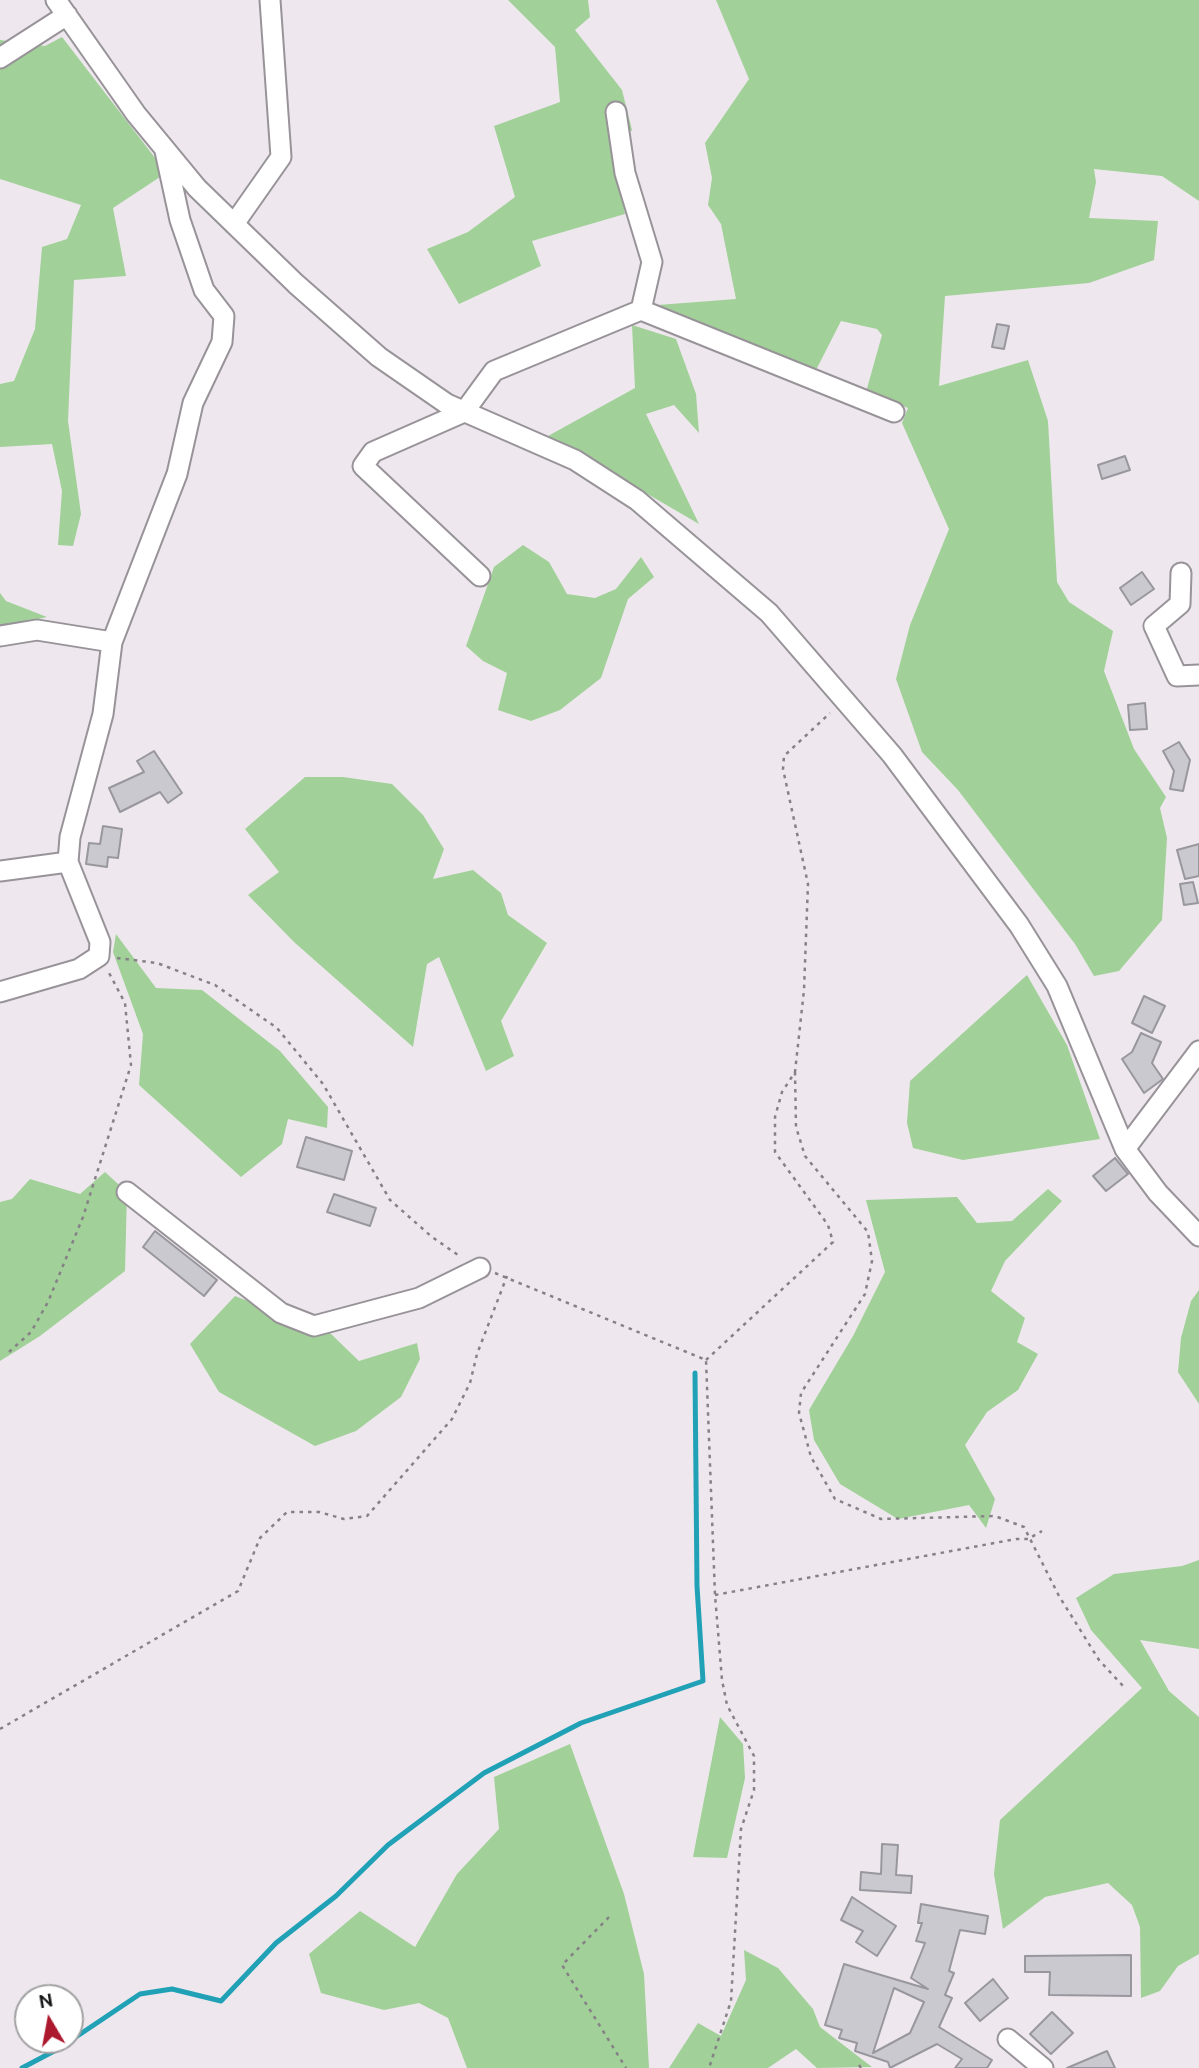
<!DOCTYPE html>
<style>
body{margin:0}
#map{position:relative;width:1199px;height:2068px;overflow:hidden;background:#eee8ee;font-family:Ubuntu,sans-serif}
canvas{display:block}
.north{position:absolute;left:14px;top:1984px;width:70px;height:70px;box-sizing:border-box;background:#fff;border:2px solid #a3a2a3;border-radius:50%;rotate:350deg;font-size:19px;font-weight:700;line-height:28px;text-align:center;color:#181619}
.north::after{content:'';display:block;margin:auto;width:24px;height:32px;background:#ac182d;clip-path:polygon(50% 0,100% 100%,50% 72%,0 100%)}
</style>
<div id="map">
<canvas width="1199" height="2068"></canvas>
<div class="north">N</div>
</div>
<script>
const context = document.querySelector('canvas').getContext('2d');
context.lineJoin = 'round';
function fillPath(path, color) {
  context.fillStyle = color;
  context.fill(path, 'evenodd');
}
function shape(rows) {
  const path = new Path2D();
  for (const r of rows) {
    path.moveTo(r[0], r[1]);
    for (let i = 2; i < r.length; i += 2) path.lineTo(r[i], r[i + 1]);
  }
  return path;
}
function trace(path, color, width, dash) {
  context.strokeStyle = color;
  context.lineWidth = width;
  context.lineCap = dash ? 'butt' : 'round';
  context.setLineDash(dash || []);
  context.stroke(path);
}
fillPath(shape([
 [508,0,588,0,590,17,575,30,622,90,632,130,613,149,625,214,532,241,541,266,459,304,427,249,468,232,515,197,494,126,560,102,555,47],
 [716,0,1199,0,1199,201,1162,176,1094,169,1096,182,1089,218,1158,221,1154,260,1089,283,945,296,939,386,1028,360,1048,421,1057,582,1069,602,1113,631,1104,671,1134,749,1166,797,1160,808,1167,838,1162,920,1119,971,1094,976,1075,944,996,840,958,790,922,752,896,679,910,625,949,529,902,423,908,408,866,392,882,335,877,329,841,321,816,370,658,305,736,299,721,224,708,205,712,178,705,143,749,79],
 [62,37,159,163,160,177,113,208,126,276,74,280,68,421,81,514,73,546,58,545,62,491,52,444,0,447,0,384,14,381,35,329,42,247,67,239,81,205,0,179,0,40,45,46],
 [632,325,676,339,696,394,699,433,674,405,646,414,699,524,548,436,635,388],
 [523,545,549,562,567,594,595,598,616,589,641,557,654,577,628,599,601,678,560,710,531,721,498,710,507,673,483,661,466,646,494,567],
 [0,593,6,601,47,617,0,628],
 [305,777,343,777,392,784,423,815,444,849,433,879,473,870,501,893,508,915,547,943,501,1021,514,1056,486,1071,439,957,427,964,413,1047,294,942,248,895,279,872,245,829],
 [116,934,156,988,202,990,280,1051,328,1107,327,1128,288,1119,282,1144,241,1177,139,1085,143,1034,113,952],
 [1027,975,1067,1045,1100,1139,963,1160,913,1148,907,1123,910,1081],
 [105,1172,127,1192,125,1271,40,1336,0,1361,0,1202,12,1199,30,1179,80,1194],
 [1048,1189,1062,1201,1005,1261,991,1291,1025,1318,1017,1342,1038,1354,1018,1390,987,1412,965,1445,995,1499,986,1528,969,1505,898,1519,840,1484,814,1440,809,1410,853,1336,885,1272,866,1200,957,1197,977,1223,1012,1221],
 [1199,1290,1199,1404,1178,1372,1181,1338,1191,1301],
 [235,1296,330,1333,359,1361,417,1343,420,1359,401,1397,356,1431,315,1446,219,1392,190,1344],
 [1199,1560,1199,1649,1140,1640,1169,1691,1199,1717,1199,1954,1178,1966,1160,1991,1141,1998,1140,1927,1132,1905,1108,1883,1045,1897,1003,1929,994,1874,1000,1820,1142,1688,1091,1630,1076,1598,1114,1574,1182,1566],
 [720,1717,743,1744,745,1778,727,1858,693,1857],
 [570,1744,624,1894,644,1974,649,2068,467,2068,448,2018,419,2003,384,2010,321,1993,309,1954,360,1911,415,1947,457,1874,499,1829,494,1777],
 [744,1950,778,1968,813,2009,820,2027,872,2067,817,2068,796,2049,768,2068,669,2068,698,2023,721,2036,746,1980]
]), '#a1d098');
trace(shape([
 [22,2068,58,2049,140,1994,172,1989,221,2001,276,1943,336,1896,388,1845,484,1773,581,1723,703,1681,697,1586,695,1373]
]), '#21a1b6', 5);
const building = shape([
 [997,324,1009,326,1004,349,992,347,997,324],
 [1125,456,1130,470,1102,479,1098,465,1125,456],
 [1142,572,1154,589,1131,605,1120,588,1142,572],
 [1145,703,1147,729,1130,730,1128,705,1145,703],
 [1179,742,1190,760,1183,791,1170,789,1174,771,1163,751,1179,742],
 [154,751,182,793,168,803,160,792,120,812,109,788,144,772,137,761,154,751],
 [103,826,122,829,118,858,108,857,107,867,86,864,89,843,100,844,103,826],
 [1199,844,1199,876,1185,879,1177,850,1199,844],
 [1193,882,1198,903,1184,905,1180,884,1193,882],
 [1144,996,1165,1006,1152,1033,1132,1023,1144,996],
 [1141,1033,1161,1042,1152,1063,1163,1079,1144,1093,1122,1059,1132,1052,1141,1033],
 [306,1137,352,1151,344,1180,297,1167,306,1137],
 [1115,1158,1128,1174,1106,1191,1093,1176,1115,1158],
 [334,1194,376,1208,370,1226,327,1212,334,1194],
 [155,1231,217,1280,204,1296,143,1247,155,1231],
 [882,1844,898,1845,896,1875,912,1876,911,1893,860,1890,861,1872,881,1874,882,1844],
 [852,1897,896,1926,877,1956,856,1942,863,1931,841,1920,852,1897],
 [921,1904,988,1916,985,1934,960,1930,949,1971,954,1973,945,1995,952,1998,939,2027,992,2060,987,2068,955,2068,962,2059,937,2044,890,2068,888,2062,855,2051,857,2043,839,2038,842,2030,825,2025,844,1964,928,1989,911,1978,925,1943,916,1941,922,1923,918,1923,921,1904],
 [894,1988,924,2002,910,2033,873,2053,894,1988],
 [1131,1955,1131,1996,1049,1995,1050,1972,1025,1972,1025,1956,1131,1955],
 [993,1979,1008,1998,980,2021,965,2003,993,1979],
 [1052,2012,1073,2033,1051,2054,1030,2034,1052,2012],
 [1107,2051,1115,2068,1067,2068,1107,2051]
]);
fillPath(building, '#cbc9d0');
trace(building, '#99979e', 2);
const minor = shape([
 [56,0,136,114,197,188,296,284,379,357,447,404,575,460,637,500,769,613,892,755,1019,925,1057,986,1125,1149,1158,1193,1199,1236],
 [0,58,67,15],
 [616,112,625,173,652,262,641,310],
 [234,224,281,157,270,0],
 [1181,573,1180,604,1154,626,1177,676,1199,675],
 [480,576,363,466,373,452,464,412,494,371,641,310,894,412],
 [0,636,37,630,112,642],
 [0,871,68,862],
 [0,992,79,969,99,956,100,942,68,862,70,837,103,714,112,642,177,474,193,403,222,342,224,316,204,290,180,220,165,151],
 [1125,1149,1199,1051],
 [127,1192,281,1313,314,1326,419,1298,480,1268],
 [1008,2039,1043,2068]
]);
trace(minor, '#989398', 23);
trace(shape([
 [117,958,157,963,215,985,277,1028,323,1084,390,1200,432,1237,461,1257],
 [795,1072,796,1127,805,1156,868,1232,872,1261,865,1294,801,1393,799,1413,811,1457,835,1499,881,1519,995,1516,1024,1527,1059,1596,1099,1660,1124,1687],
 [495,1273,706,1360,715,1595,722,1680,727,1705,754,1756,754,1790,741,1829,731,2001,709,2068],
 [9,1352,31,1332,48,1302,83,1217,131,1065,125,1003,108,971],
 [706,1360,833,1242,828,1225,775,1152,775,1117,782,1092,795,1072,804,990,808,884,783,769,784,756,830,713],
 [715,1595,1016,1539,1028,1539,1042,1531],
 [0,1729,238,1591,260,1538,287,1512,319,1512,344,1519,367,1516,452,1419,470,1383,477,1354,507,1276],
 [609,1917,562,1965,626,2068],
 [859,2065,861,2068]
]), '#858186', 2.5, [3.5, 5]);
trace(minor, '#fff', 19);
</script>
